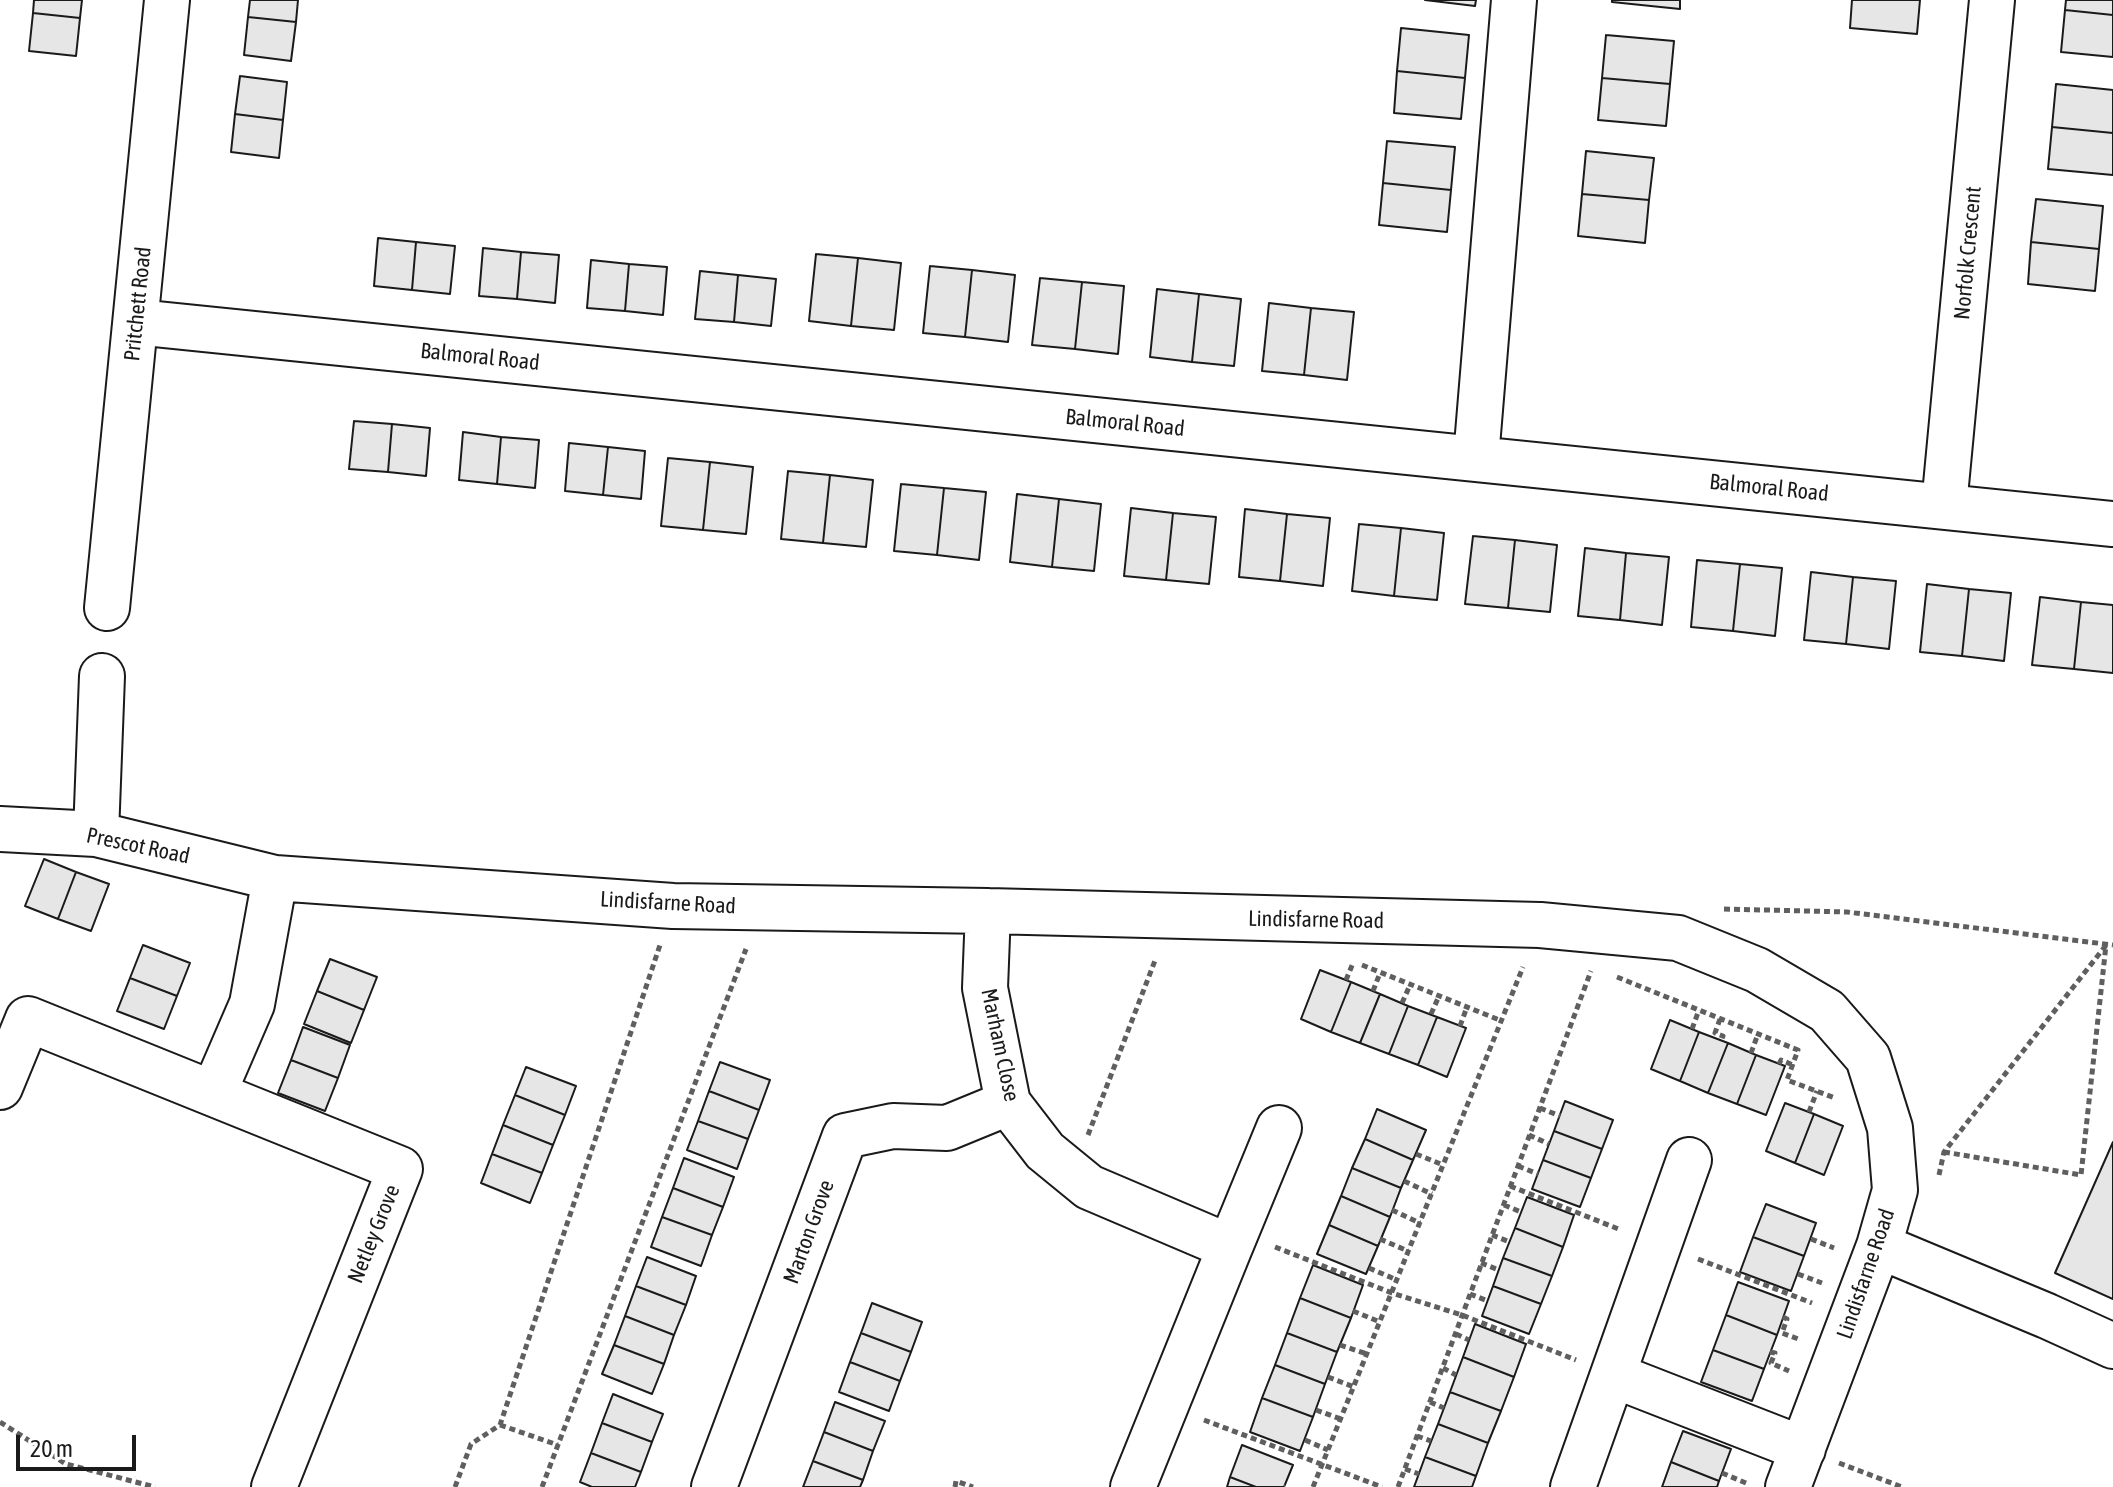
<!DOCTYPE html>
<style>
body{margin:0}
#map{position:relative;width:2113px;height:1487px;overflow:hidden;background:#fff;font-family:"Asap Condensed",sans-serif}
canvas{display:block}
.scale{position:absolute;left:16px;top:1435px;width:120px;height:36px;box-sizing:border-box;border:4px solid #1a1a1a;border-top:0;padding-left:10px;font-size:24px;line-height:28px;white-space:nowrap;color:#1a1a1a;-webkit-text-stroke:6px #fff;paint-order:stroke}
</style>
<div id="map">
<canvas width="2113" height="1487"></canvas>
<div class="scale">20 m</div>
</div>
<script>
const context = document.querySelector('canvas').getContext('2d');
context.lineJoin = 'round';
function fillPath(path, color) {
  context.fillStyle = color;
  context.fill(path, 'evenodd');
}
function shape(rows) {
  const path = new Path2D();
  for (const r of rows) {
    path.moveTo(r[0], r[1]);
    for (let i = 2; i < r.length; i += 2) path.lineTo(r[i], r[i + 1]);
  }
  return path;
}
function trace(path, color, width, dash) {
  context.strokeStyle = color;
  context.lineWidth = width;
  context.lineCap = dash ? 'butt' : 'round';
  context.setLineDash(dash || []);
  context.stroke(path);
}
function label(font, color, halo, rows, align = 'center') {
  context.font = font + ' "Asap Condensed",sans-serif';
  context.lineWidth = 6;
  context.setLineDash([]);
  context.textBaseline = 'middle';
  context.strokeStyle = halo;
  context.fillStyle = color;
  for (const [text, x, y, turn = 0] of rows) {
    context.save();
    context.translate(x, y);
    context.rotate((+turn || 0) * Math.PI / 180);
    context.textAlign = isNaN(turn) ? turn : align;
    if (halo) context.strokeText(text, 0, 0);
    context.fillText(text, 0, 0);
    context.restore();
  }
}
const building = shape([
 [34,0,82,0,80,18,33,13,34,0],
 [250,0,298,0,296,22,248,17,250,0],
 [1425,0,1476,0,1475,6,1425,0],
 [1612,0,1680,0,1680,9,1612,2,1612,0],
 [1852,0,1920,0,1917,34,1850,28,1852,0],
 [2066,0,2113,0,2113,15,2065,10,2066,0],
 [2065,10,2113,15,2113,57,2061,52,2065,10],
 [33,13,80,18,76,56,29,51,33,13],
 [248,17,296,22,291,61,244,55,248,17],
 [1401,28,1469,35,1465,78,1397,71,1401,28],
 [1606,35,1674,41,1670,84,1602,78,1606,35],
 [1397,71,1465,78,1461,119,1394,113,1397,71],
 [240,76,287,82,283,120,235,114,240,76],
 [1602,78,1670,84,1666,126,1598,120,1602,78],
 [2056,84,2113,90,2113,133,2052,127,2056,84],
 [235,114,283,120,279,158,231,152,235,114],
 [2052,127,2113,133,2113,175,2048,169,2052,127],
 [1387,141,1455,147,1451,190,1383,183,1387,141],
 [1586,151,1654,158,1649,200,1582,194,1586,151],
 [1383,183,1451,190,1447,232,1379,225,1383,183],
 [1582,194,1649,200,1645,243,1578,236,1582,194],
 [2036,199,2103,206,2099,249,2031,242,2036,199],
 [378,238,416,242,412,290,374,286,378,238],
 [416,242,455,246,450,294,412,290,416,242],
 [2031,242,2099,249,2095,291,2028,284,2031,242],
 [483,248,521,252,517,299,479,296,483,248],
 [521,252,559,255,555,303,517,299,521,252],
 [816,254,858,258,851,326,809,321,816,254],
 [858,258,901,263,894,330,851,326,858,258],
 [591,260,629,264,625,311,587,308,591,260],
 [629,264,667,267,663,315,625,311,629,264],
 [930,266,972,270,965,337,923,333,930,266],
 [972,270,1015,275,1008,342,965,337,972,270],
 [700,271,738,275,734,322,695,319,700,271],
 [738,275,776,279,771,326,734,322,738,275],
 [1040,278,1082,282,1075,349,1032,345,1040,278],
 [1082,282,1124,286,1118,354,1075,349,1082,282],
 [1157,289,1199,294,1192,362,1150,357,1157,289],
 [1199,294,1241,299,1234,366,1192,362,1199,294],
 [1269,303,1311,308,1304,375,1262,371,1269,303],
 [1311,308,1354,312,1347,380,1304,375,1311,308],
 [354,421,392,424,388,472,349,469,354,421],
 [392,424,430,428,426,476,388,472,392,424],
 [463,432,501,437,497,484,459,480,463,432],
 [501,437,539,440,535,488,497,484,501,437],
 [569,443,608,447,603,495,565,491,569,443],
 [608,447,645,451,641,499,603,495,608,447],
 [668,458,710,462,703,530,661,526,668,458],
 [710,462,753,467,746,534,703,530,710,462],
 [788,471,830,475,823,543,781,539,788,471],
 [830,475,873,480,866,547,823,543,830,475],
 [901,484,944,488,937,555,894,551,901,484],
 [944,488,986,492,979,560,937,555,944,488],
 [1017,494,1059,499,1052,567,1010,562,1017,494],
 [1059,499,1101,504,1094,571,1052,567,1059,499],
 [1131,508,1173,513,1166,580,1124,576,1131,508],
 [1245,509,1287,514,1280,581,1239,577,1245,509],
 [1173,513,1216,517,1209,584,1166,580,1173,513],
 [1287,514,1330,518,1323,586,1280,581,1287,514],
 [1359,524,1401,528,1394,596,1352,591,1359,524],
 [1401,528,1444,533,1437,600,1394,596,1401,528],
 [1473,536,1515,540,1508,608,1465,604,1473,536],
 [1515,540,1557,545,1550,612,1508,608,1515,540],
 [1585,548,1626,553,1620,620,1578,616,1585,548],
 [1626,553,1669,557,1662,625,1620,620,1626,553],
 [1697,560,1740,564,1733,631,1691,627,1697,560],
 [1740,564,1782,568,1775,636,1733,631,1740,564],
 [1811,572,1853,577,1846,644,1804,640,1811,572],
 [1853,577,1896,581,1889,649,1846,644,1853,577],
 [1927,584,1969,589,1962,656,1920,652,1927,584],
 [1969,589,2011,593,2004,661,1962,656,1969,589],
 [2040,597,2081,602,2074,669,2032,665,2040,597],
 [2081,602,2113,605,2113,673,2074,669,2081,602],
 [44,859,76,872,58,919,25,906,44,859],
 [76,872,109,884,91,931,58,919,76,872],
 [143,945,190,963,177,996,130,978,143,945],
 [330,959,377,977,364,1010,317,991,330,959],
 [1320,970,1351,982,1331,1032,1301,1019,1320,970],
 [130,978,177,996,164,1029,117,1011,130,978],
 [1351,982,1380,994,1360,1043,1331,1032,1351,982],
 [317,991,364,1010,351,1043,304,1024,317,991],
 [1380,994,1408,1006,1389,1054,1360,1043,1380,994],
 [1408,1006,1437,1017,1418,1065,1389,1054,1408,1006],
 [1437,1017,1466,1028,1447,1077,1418,1065,1437,1017],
 [1670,1020,1699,1032,1680,1081,1651,1069,1670,1020],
 [303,1027,350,1045,338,1078,291,1060,303,1027],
 [1699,1032,1728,1043,1708,1093,1680,1081,1699,1032],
 [1728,1043,1756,1055,1737,1104,1708,1093,1728,1043],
 [1756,1055,1785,1066,1766,1115,1737,1104,1756,1055],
 [291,1060,338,1078,325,1111,278,1093,291,1060],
 [720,1062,770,1080,759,1110,709,1091,720,1062],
 [526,1067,576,1086,565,1115,515,1095,526,1067],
 [709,1091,759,1110,748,1139,698,1121,709,1091],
 [515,1095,565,1115,553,1145,503,1125,515,1095],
 [1565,1101,1613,1120,1602,1149,1554,1131,1565,1101],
 [1785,1103,1814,1114,1795,1163,1766,1151,1785,1103],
 [1377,1109,1426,1130,1413,1160,1365,1139,1377,1109],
 [1814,1114,1843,1126,1824,1175,1795,1163,1814,1114],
 [698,1121,748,1139,737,1169,687,1150,698,1121],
 [503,1125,553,1145,542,1173,492,1154,503,1125],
 [1554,1131,1602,1149,1591,1178,1543,1160,1554,1131],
 [1365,1139,1413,1160,1401,1188,1352,1168,1365,1139],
 [2113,1142,2113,1299,2055,1273,2113,1142],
 [492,1154,542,1173,530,1203,481,1183,492,1154],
 [684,1158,734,1177,723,1207,673,1188,684,1158],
 [1543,1160,1591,1178,1580,1207,1532,1189,1543,1160],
 [1352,1168,1401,1188,1390,1217,1341,1196,1352,1168],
 [673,1188,723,1207,712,1235,662,1217,673,1188],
 [1341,1196,1390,1217,1378,1246,1329,1225,1341,1196],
 [1527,1197,1574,1215,1563,1247,1515,1228,1527,1197],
 [1766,1204,1816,1223,1804,1256,1753,1237,1766,1204],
 [662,1217,712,1235,701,1266,651,1247,662,1217],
 [1329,1225,1378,1246,1366,1274,1317,1254,1329,1225],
 [1515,1228,1563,1247,1552,1276,1503,1258,1515,1228],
 [1753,1237,1804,1256,1791,1291,1740,1272,1753,1237],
 [647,1257,696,1276,686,1305,636,1286,647,1257],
 [1503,1258,1552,1276,1541,1304,1493,1286,1503,1258],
 [1313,1265,1363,1285,1351,1318,1300,1298,1313,1265],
 [1738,1282,1789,1301,1777,1335,1726,1315,1738,1282],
 [636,1286,686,1305,674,1335,625,1316,636,1286],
 [1493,1286,1541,1304,1529,1334,1482,1316,1493,1286],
 [1300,1298,1351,1318,1337,1352,1287,1333,1300,1298],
 [872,1303,922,1322,911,1352,861,1333,872,1303],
 [1726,1315,1777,1335,1764,1369,1713,1350,1726,1315],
 [625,1316,674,1335,664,1364,614,1345,625,1316],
 [1475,1324,1526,1344,1514,1377,1463,1357,1475,1324],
 [861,1333,911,1352,900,1381,850,1362,861,1333],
 [1287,1333,1337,1352,1325,1384,1275,1365,1287,1333],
 [614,1345,664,1364,652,1394,602,1374,614,1345],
 [1713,1350,1764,1369,1752,1401,1701,1382,1713,1350],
 [1463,1357,1514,1377,1501,1411,1450,1392,1463,1357],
 [850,1362,900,1381,889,1411,839,1392,850,1362],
 [1275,1365,1325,1384,1313,1417,1262,1398,1275,1365],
 [1450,1392,1501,1411,1488,1443,1438,1424,1450,1392],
 [613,1394,663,1414,652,1442,602,1423,613,1394],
 [1262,1398,1313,1417,1300,1451,1250,1432,1262,1398],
 [835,1402,885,1421,873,1451,824,1432,835,1402],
 [602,1423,652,1442,641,1472,591,1453,602,1423],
 [1438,1424,1488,1443,1476,1476,1425,1457,1438,1424],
 [1683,1431,1731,1449,1719,1481,1671,1462,1683,1431],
 [824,1432,873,1451,863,1480,813,1461,824,1432],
 [1242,1445,1293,1465,1284,1487,1256,1487,1230,1477,1242,1445],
 [591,1453,641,1472,635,1487,592,1487,580,1482,591,1453],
 [1425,1457,1476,1476,1472,1487,1414,1487,1425,1457],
 [813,1461,863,1480,860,1487,803,1487,813,1461],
 [1671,1462,1719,1481,1717,1487,1662,1487,1671,1462],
 [1230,1477,1256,1487,1227,1487,1230,1477]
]);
fillPath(building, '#e6e6e6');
trace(building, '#1a1a1a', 2);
const minor = shape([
 [136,322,2113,524],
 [1476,458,1514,0],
 [1944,506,1992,0],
 [107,608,167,0],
 [0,829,96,834,275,878,673,906,988,911,1540,925,1678,938,1757,970,1827,1011,1868,1058,1890,1128,1895,1190,1879,1246,1788,1487],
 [96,834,102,676],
 [988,911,985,988,1008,1103,1045,1151,1089,1187,1230,1247,1133,1487],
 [0,1087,28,1019,400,1169,274,1487],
 [214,1092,252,1004,275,878],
 [1879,1246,2047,1316,2113,1346],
 [1230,1247,1279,1128],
 [1613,1375,1803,1449],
 [714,1487,845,1136,893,1126,947,1128,1008,1103],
 [1573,1487,1689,1160]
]);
trace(minor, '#1a1a1a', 48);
trace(shape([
 [1724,909,1847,912,2113,945],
 [1362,965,1502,1021],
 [1617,977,1798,1050,1787,1080,1835,1098],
 [1346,980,1353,963],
 [1373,991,1380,973],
 [1402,1003,1410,985],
 [1431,1014,1439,996],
 [1720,1019,1715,1033,1723,1036,1721,1041],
 [1460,1026,1467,1007],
 [1692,1029,1699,1010],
 [1751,1053,1758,1034],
 [1779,1064,1781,1060,1793,1065],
 [1540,1108,1560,1116],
 [1809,1112,1817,1091],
 [1088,1135,1156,958],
 [1529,1135,1549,1144],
 [1944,1152,2081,1175,2106,945],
 [1416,1154,1443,1165],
 [1518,1166,1538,1174],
 [1939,1175,1944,1152,2107,944],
 [1404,1181,1432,1194],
 [1510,1186,1621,1230],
 [1504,1205,1521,1212],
 [1392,1210,1420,1223],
 [1492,1235,1510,1242],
 [1380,1239,1408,1251],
 [1811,1239,1834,1248],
 [1275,1247,1392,1293,1462,1315,1576,1360],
 [1698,1259,1812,1303],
 [1481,1263,1499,1270],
 [1369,1268,1397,1280],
 [1798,1274,1822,1283],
 [1470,1294,1488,1301],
 [1353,1311,1380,1322],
 [1783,1317,1787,1319,1782,1333,1801,1340],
 [1456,1334,1469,1340],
 [1340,1345,1367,1354],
 [1770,1352,1775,1353,1771,1363,1789,1371],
 [1443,1368,1456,1375],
 [1328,1377,1354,1387],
 [1430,1402,1444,1408],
 [1316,1410,1341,1419],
 [1204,1420,1382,1487],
 [0,1422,66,1464,155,1487],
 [500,1425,558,1445],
 [1417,1436,1431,1441],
 [1305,1440,1328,1450],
 [1839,1463,1902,1487],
 [1405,1469,1419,1474],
 [1722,1473,1746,1483],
 [455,1487,471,1444,500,1425,660,945],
 [542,1487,746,949],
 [955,1487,956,1481,973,1487],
 [1284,1487,1285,1487],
 [1313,1487,1523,967],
 [1398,1487,1591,971]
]), '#5f5f5f', 5, [6, 4]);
trace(minor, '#fff', 44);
label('22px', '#1a1a1a', '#fff', [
 ["Norfolk Crescent",1968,253,-85],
 ["Pritchett Road",138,304,-84],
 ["Balmoral Road",480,357,6],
 ["Balmoral Road",1125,423,6],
 ["Balmoral Road",1769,488,6],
 ["Prescot Road",138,846,12],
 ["Lindisfarne Road",668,903,3],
 ["Lindisfarne Road",1316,920,1],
 ["Marham Close",1000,1045,78],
 ["Marton Grove",809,1232,-70],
 ["Netley Grove",374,1234,-68],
 ["Lindisfarne Road",1866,1274,-71]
]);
</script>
